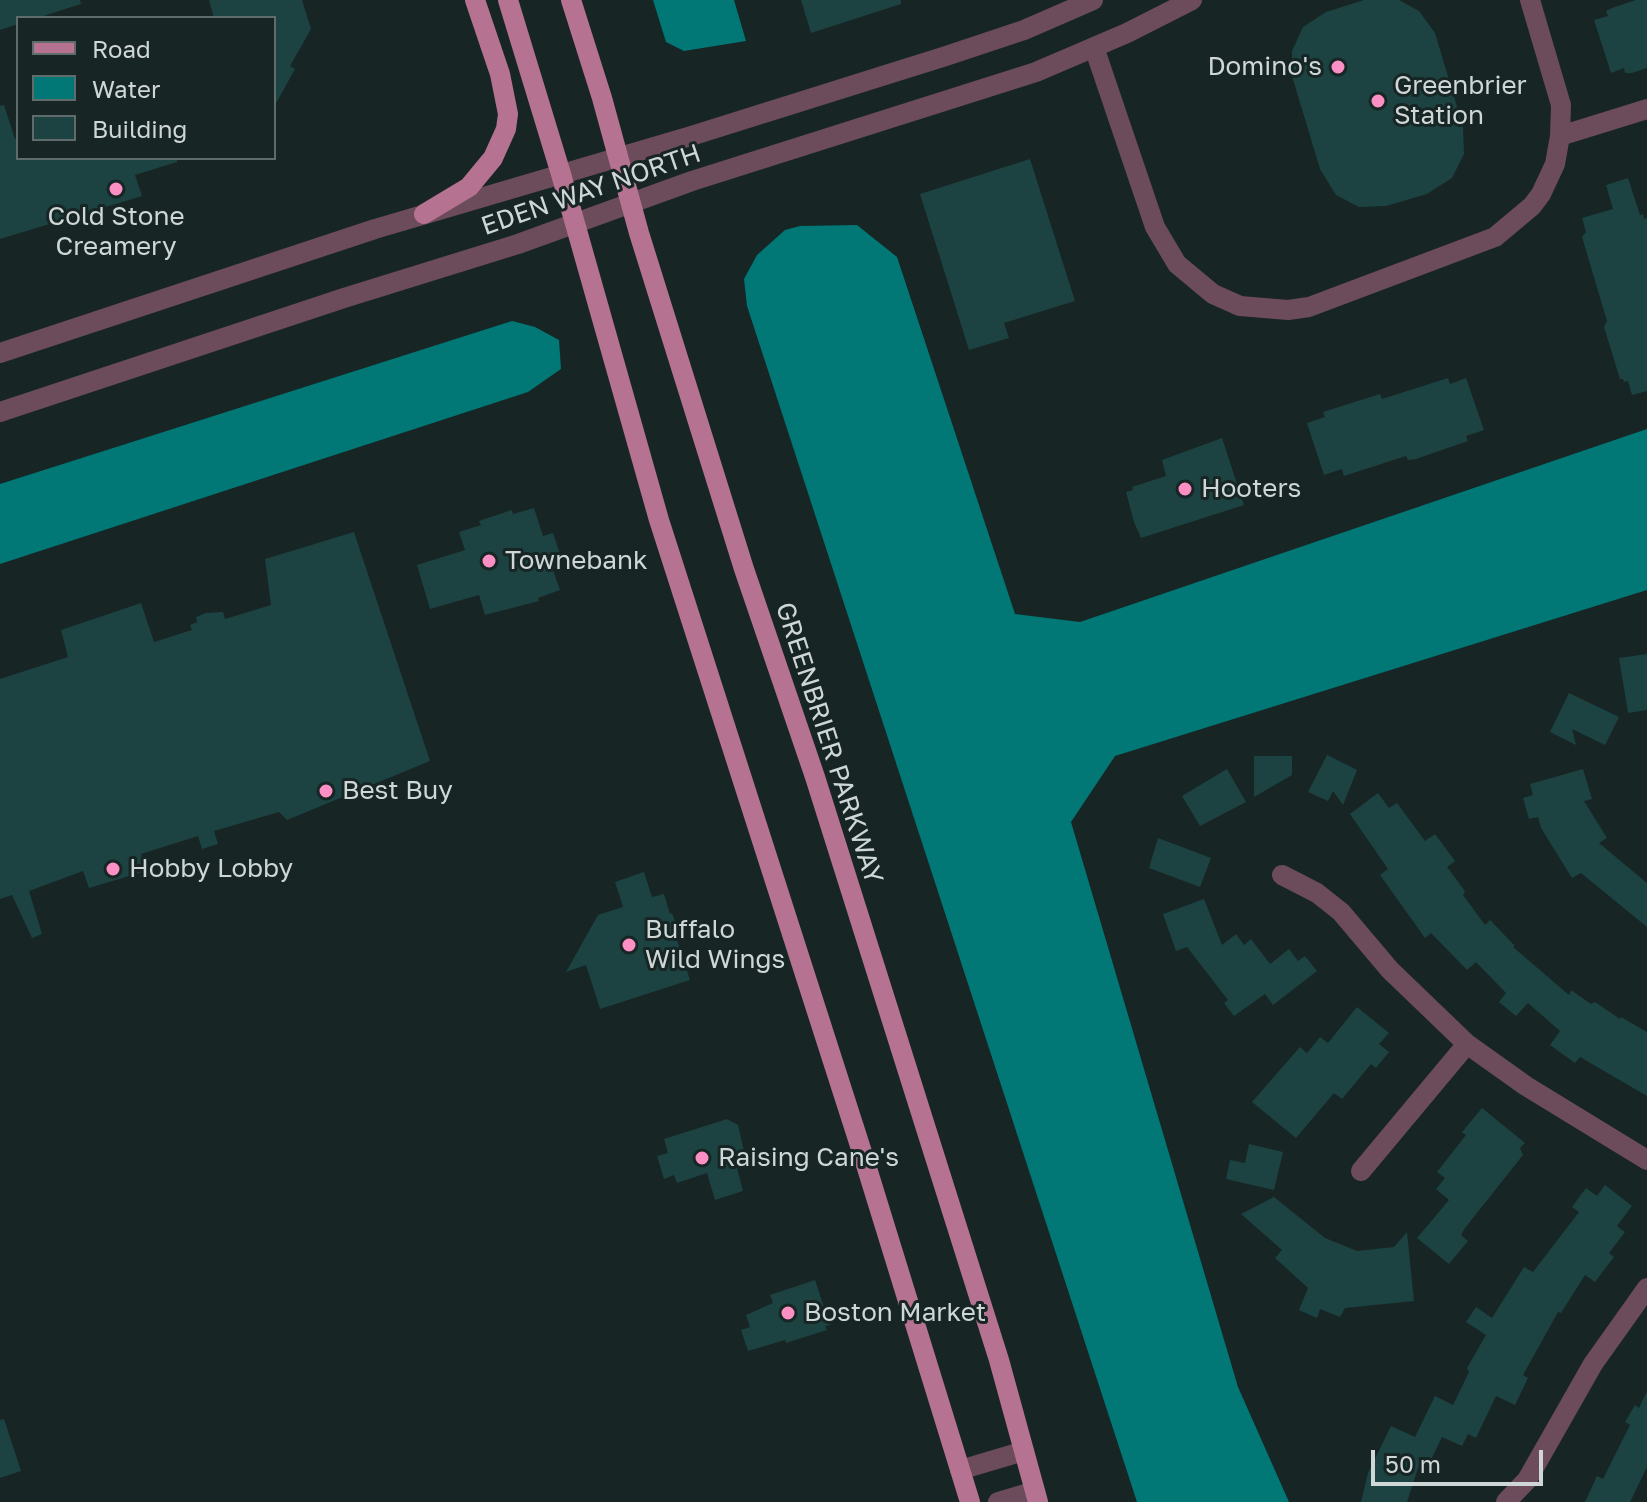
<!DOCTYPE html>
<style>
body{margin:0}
#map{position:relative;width:1647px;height:1502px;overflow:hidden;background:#172524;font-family:"Golos Text",sans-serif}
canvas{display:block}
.legend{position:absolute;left:16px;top:16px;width:260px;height:144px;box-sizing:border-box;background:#172524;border:2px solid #606c6b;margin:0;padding:10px 14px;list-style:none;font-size:24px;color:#ced6d6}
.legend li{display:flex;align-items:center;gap:16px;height:40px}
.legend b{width:40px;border:2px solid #606c6b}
.scale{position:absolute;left:1371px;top:1450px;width:172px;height:36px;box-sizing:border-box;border:4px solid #ced6d6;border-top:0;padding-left:10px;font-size:24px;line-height:28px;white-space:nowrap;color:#ced6d6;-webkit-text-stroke:6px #172524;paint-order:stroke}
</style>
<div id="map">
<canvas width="1647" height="1502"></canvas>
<ul class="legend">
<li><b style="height:10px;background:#b57291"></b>Road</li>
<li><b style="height:22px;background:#017776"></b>Water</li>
<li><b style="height:22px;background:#1c4342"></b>Building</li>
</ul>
<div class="scale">50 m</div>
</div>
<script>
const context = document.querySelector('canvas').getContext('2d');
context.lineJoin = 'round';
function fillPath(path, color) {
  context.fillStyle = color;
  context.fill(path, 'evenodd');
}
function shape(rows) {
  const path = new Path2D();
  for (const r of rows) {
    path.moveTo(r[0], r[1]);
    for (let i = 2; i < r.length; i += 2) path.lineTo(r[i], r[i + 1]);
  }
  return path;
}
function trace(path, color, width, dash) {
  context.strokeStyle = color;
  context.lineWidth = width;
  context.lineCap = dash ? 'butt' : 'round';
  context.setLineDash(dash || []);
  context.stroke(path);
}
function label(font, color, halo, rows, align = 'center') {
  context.font = font + ' "Golos Text",sans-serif';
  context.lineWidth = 6;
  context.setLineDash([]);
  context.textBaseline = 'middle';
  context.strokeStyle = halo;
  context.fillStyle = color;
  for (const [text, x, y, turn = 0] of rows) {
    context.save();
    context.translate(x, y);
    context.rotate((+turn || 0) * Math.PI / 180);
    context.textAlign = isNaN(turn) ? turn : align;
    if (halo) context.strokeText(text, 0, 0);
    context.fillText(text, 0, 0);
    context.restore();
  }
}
fillPath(shape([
 [653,0,734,0,746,41,684,51,666,42],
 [857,225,897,257,1015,614,1080,622,1647,429,1647,590,1115,756,1071,822,1238,1387,1289,1502,1137,1502,747,306,744,279,757,255,785,230,800,226],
 [512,321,535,327,559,340,561,369,528,392,0,564,0,484]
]), '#017776');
fillPath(shape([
 [0,0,80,0,81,4,37,18,18,18,18,24,0,30],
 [209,0,302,0,311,29,290,66,295,69,274,107,274,18,214,18],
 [801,0,901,0,901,4,811,33],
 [1364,0,1399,0,1419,11,1435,33,1463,127,1464,154,1452,178,1427,194,1386,206,1359,207,1336,195,1320,169,1292,76,1292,51,1303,27,1326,12],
 [1636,0,1647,0,1647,68,1632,73,1625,73,1624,68,1611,73,1594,20,1608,16,1606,11,1612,8],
 [4,105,15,139,18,138,18,158,177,158,177,162,135,175,142,196,0,239,0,106],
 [1030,159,1075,301,1004,323,1009,338,969,350,920,194],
 [1628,178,1640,215,1643,214,1644,219,1647,218,1647,391,1632,395,1628,381,1624,382,1623,379,1620,379,1604,327,1607,321,1582,237,1586,232,1582,218,1613,209,1606,185],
 [1448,378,1450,384,1466,378,1484,430,1466,436,1468,441,1416,459,1408,460,1406,456,1344,476,1342,469,1324,475,1307,423,1325,417,1323,412,1380,394,1382,399],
 [1222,438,1244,505,1141,538,1134,522,1126,492,1133,490,1132,487,1166,476,1162,460],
 [534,508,543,536,553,533,562,560,551,564,560,590,538,598,539,601,485,615,479,595,430,609,417,565,465,550,459,532,481,525,479,521,512,510,513,514],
 [354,532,430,761,287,820,279,812,214,831,218,844,202,849,198,836,141,854,146,871,89,888,83,871,29,891,42,934,32,938,12,895,0,899,0,679,68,657,61,630,141,603,154,642,192,630,190,625,197,622,196,617,206,613,223,612,225,619,271,605,265,559],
 [1647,654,1647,710,1628,713,1619,658],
 [1569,693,1619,717,1605,745,1572,729,1576,745,1550,732],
 [1327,755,1357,770,1343,805,1333,791,1328,801,1308,792],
 [1254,756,1292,756,1292,775,1254,797],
 [1227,769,1246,802,1200,826,1182,796],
 [1583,769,1592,799,1584,801,1607,838,1599,843,1647,883,1647,927,1581,873,1572,878,1541,828,1538,817,1529,819,1523,798,1533,795,1530,784],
 [1378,793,1389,808,1397,803,1425,841,1435,834,1455,861,1447,867,1465,891,1463,895,1485,925,1490,920,1515,946,1513,947,1569,995,1571,990,1591,1004,1595,1002,1620,1019,1621,1017,1647,1032,1647,1096,1580,1057,1575,1063,1550,1045,1560,1031,1528,1003,1516,1016,1499,1002,1506,993,1476,962,1467,970,1431,933,1425,938,1380,875,1388,869,1350,814],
 [1158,838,1211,858,1200,887,1149,868],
 [644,872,652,897,664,894,670,914,672,913,680,936,676,937,690,980,600,1009,586,965,566,972,598,915,623,907,615,882],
 [1204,899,1222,945,1236,934,1244,945,1251,939,1270,964,1289,949,1298,961,1305,956,1317,971,1273,1005,1265,994,1234,1016,1224,1003,1228,1000,1187,947,1176,951,1163,914],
 [1357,1007,1389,1033,1379,1044,1389,1052,1376,1068,1371,1064,1342,1099,1334,1093,1296,1138,1252,1102,1300,1047,1307,1053,1320,1037,1328,1043],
 [1482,1108,1525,1143,1520,1148,1523,1155,1465,1228,1461,1235,1468,1241,1449,1264,1417,1238,1449,1200,1436,1189,1445,1178,1437,1172,1466,1135,1462,1132],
 [727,1119,738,1125,746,1160,736,1164,743,1191,715,1200,707,1173,677,1183,674,1175,664,1179,657,1156,668,1153,664,1139],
 [1249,1144,1283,1152,1274,1190,1226,1179,1230,1160,1245,1163],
 [1605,1185,1632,1206,1617,1226,1625,1232,1609,1253,1614,1257,1595,1282,1585,1275,1561,1313,1558,1312,1523,1375,1528,1378,1515,1405,1496,1396,1476,1438,1468,1434,1462,1446,1442,1437,1428,1466,1420,1462,1407,1502,1361,1502,1368,1473,1391,1426,1415,1437,1435,1396,1453,1405,1469,1372,1467,1368,1486,1335,1466,1322,1476,1307,1492,1318,1524,1267,1533,1272,1579,1212,1572,1207,1586,1188,1597,1196],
 [1274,1197,1325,1238,1357,1251,1394,1247,1407,1232,1414,1301,1345,1308,1340,1317,1320,1309,1317,1318,1299,1310,1308,1288,1275,1258,1282,1250,1241,1214],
 [815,1280,830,1325,825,1326,827,1330,786,1343,785,1340,748,1351,741,1330,750,1327,746,1315,773,1303,770,1295],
 [1647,1391,1647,1467,1630,1502,1585,1502,1597,1476,1603,1479,1630,1425,1625,1422,1635,1405,1639,1408],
 [4,1419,21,1471,0,1478,0,1420]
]), '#1c4342');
trace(shape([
 [1094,47,1155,227,1177,264,1213,294,1240,306,1288,310,1309,307,1495,237,1532,206,1541,194,1555,164,1560,136,1561,105,1530,0],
 [1560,136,1647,109],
 [0,353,375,229,691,136,946,56,1024,30,1093,0],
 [0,412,344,298,518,244,692,181,1036,72,1127,33,1192,0],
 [1282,875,1317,893,1341,912,1390,970,1467,1044,1526,1086,1647,1160],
 [1361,1171,1467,1044],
 [960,1470,1024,1451],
 [998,1502,1035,1491],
 [1506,1502,1527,1480,1593,1364,1647,1288]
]), '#6c4b5a', 20);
trace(shape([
 [508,0,561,174,659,520,862,1152,970,1502],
 [571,0,602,98,639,233,744,569,815,777,999,1360,1038,1502],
 [424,214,469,187,493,158,506,129,508,114,500,74,475,0]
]), '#b57291', 20);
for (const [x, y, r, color] of [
 [1338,67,8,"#fc8fc3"],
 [1378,101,8,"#fc8fc3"],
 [116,189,8,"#fc8fc3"],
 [1185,489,8,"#fc8fc3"],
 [489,561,8,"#fc8fc3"],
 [326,791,8,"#fc8fc3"],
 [113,869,8,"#fc8fc3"],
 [629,945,8,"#fc8fc3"],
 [702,1158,8,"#fc8fc3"],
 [788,1313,8,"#fc8fc3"]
]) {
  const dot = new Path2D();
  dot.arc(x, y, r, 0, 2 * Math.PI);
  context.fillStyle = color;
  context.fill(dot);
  trace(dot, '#172524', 3);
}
label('26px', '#ced6d6', '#172524', [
 ["Domino's",1322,67,"right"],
 ["Greenbrier",1394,86],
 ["Station",1394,116],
 ["Cold Stone",116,217,"center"],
 ["Creamery",116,247,"center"],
 ["Hooters",1201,489],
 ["Townebank",505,561],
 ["Best Buy",342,791],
 ["Hobby Lobby",129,869],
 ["Buffalo",645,930],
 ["Wild Wings",645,960],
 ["Raising Cane's",718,1158],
 ["Boston Market",804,1313]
], 'left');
label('26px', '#ced6d6', '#172524', [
 ["EDEN WAY NORTH",591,190,-19],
 ["GREENBRIER PARKWAY",829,743,72]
]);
</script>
